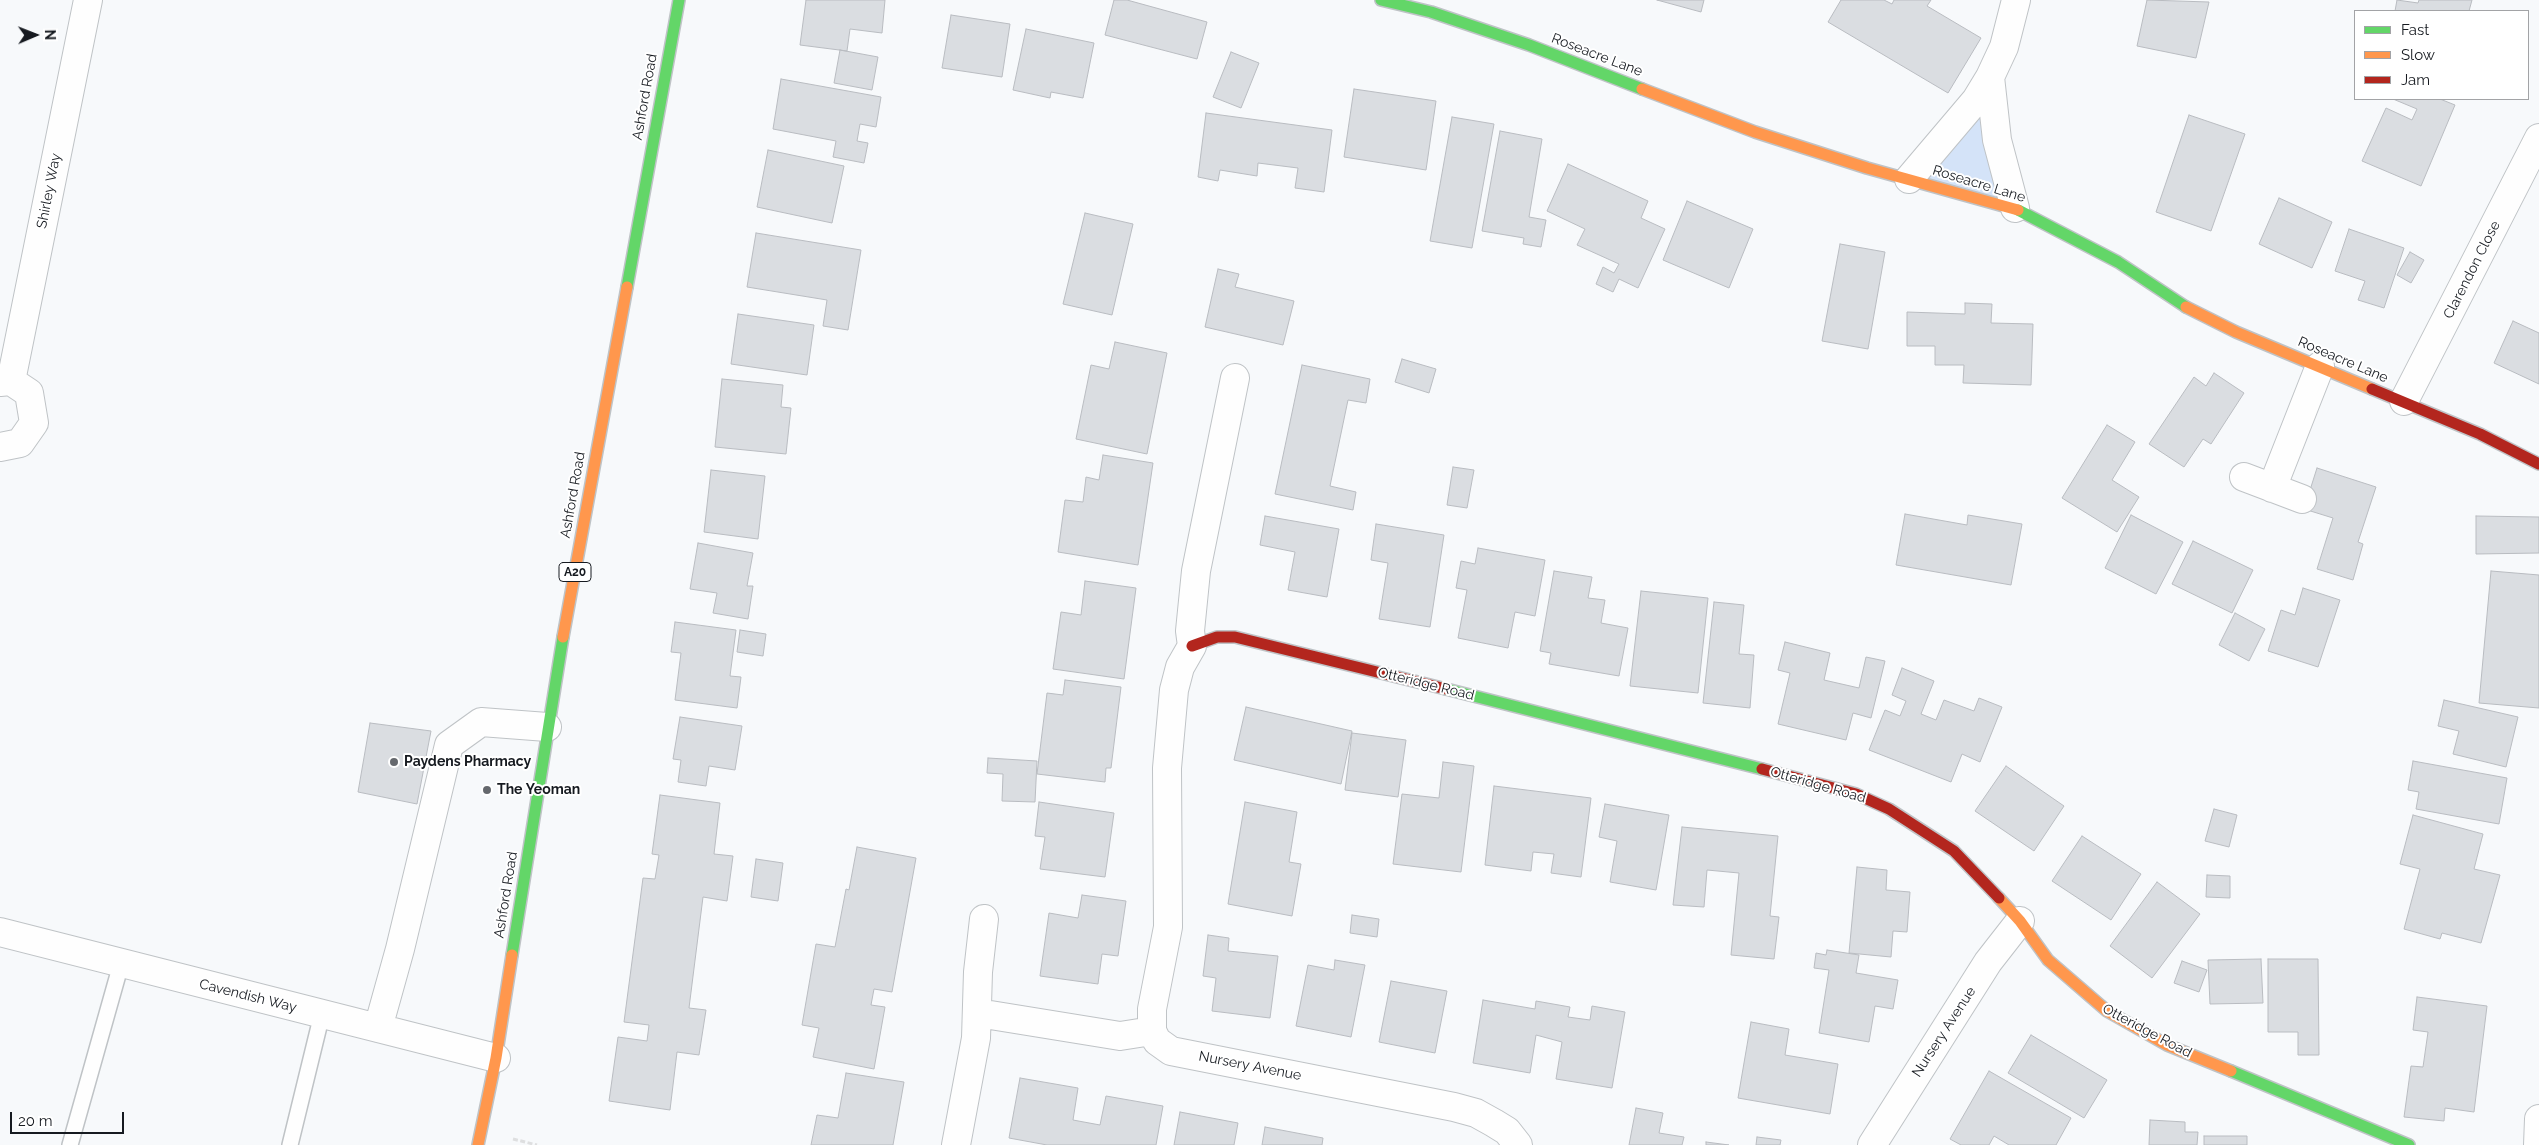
<!DOCTYPE html>
<style>
body{margin:0}
#map{position:relative;width:2539px;height:1145px;overflow:hidden;background:#f7f9fb;font-family:Raleway,sans-serif}
canvas{display:block}
.legend{position:absolute;left:2354px;top:10px;width:175px;height:90px;box-sizing:border-box;background:#fff;border:1px solid #a2a3a6;margin:0;padding:6px 9px;list-style:none;font-size:15px;color:#161a20}
.legend li{display:flex;align-items:center;gap:10px;height:25px}
.legend b{width:25px;border:1px solid #a2a3a6}
.north{position:absolute;left:10px;top:10px;width:50px;height:50px;-webkit-text-stroke:4px #fff;paint-order:stroke;rotate:89deg;font-size:14px;font-weight:700;line-height:20px;text-align:center;color:#161a20}
.north::after{content:'';display:block;margin:auto;width:18px;height:22px;background:#161a20;clip-path:polygon(50% 0,100% 100%,50% 72%,0 100%)}
.scale{position:absolute;left:10px;top:1112px;width:114px;height:22px;box-sizing:border-box;border:2px solid #161a20;border-top:0;padding-left:6px;font-size:15px;line-height:18px;white-space:nowrap;color:#161a20;-webkit-text-stroke:4px #fff;paint-order:stroke}
</style>
<div id="map">
<canvas width="2539" height="1145"></canvas>
<ul class="legend">
<li><b style="height:6px;background:#63d668"></b>Fast</li>
<li><b style="height:6px;background:#ff974d"></b>Slow</li>
<li><b style="height:6px;background:#b3261e"></b>Jam</li>
</ul>
<div class="north">N</div>
<div class="scale">20 m</div>
</div>
<script>
const context = document.querySelector('canvas').getContext('2d');
context.lineJoin = 'round';
function fillPath(path, color) {
  context.fillStyle = color;
  context.fill(path, 'evenodd');
}
function shape(rows) {
  const path = new Path2D();
  for (const r of rows) {
    path.moveTo(r[0], r[1]);
    for (let i = 2; i < r.length; i += 2) path.lineTo(r[i], r[i + 1]);
  }
  return path;
}
function trace(path, color, width, dash) {
  context.strokeStyle = color;
  context.lineWidth = width;
  context.lineCap = dash ? 'butt' : 'round';
  context.setLineDash(dash || []);
  context.stroke(path);
}
function label(font, color, halo, rows, align = 'center') {
  context.font = font + ' Raleway,sans-serif';
  context.lineWidth = 4;
  context.setLineDash([]);
  context.textBaseline = 'middle';
  context.strokeStyle = halo;
  context.fillStyle = color;
  for (const [text, x, y, turn = 0] of rows) {
    context.save();
    context.translate(x, y);
    context.rotate((+turn || 0) * Math.PI / 180);
    context.textAlign = isNaN(turn) ? turn : align;
    if (halo) context.strokeText(text, 0, 0);
    context.fillText(text, 0, 0);
    context.restore();
  }
}
fillPath(shape([
 [1976,100,2015,208,1909,179]
]), '#d4e3f8');
const building = shape([
 [806,0,885,0,882,33,850,29,847,51,800,45,806,0],
 [1114,0,1127,0,1207,22,1197,59,1105,35,1114,0],
 [1657,0,1704,0,1701,12,1657,0],
 [1841,0,1884,0,1892,4,1894,0,1931,0,1927,6,1981,38,1948,93,1828,22,1841,0],
 [2147,0,2209,2,2196,58,2137,46,2147,0],
 [2397,0,2418,3,2419,0,2472,0,2469,11,2395,11,2397,0],
 [951,15,1010,24,1002,77,942,68,951,15],
 [1026,29,1094,43,1083,98,1051,92,1050,98,1013,90,1026,29],
 [840,50,878,57,872,90,834,83,840,50],
 [1231,52,1259,63,1241,108,1213,97,1231,52],
 [781,79,881,97,876,127,860,124,857,141,868,143,864,163,833,157,836,141,773,129,781,79],
 [1354,89,1436,101,1426,170,1344,157,1354,89],
 [2393,99,2440,99,2455,105,2421,186,2362,161,2386,108,2412,120,2417,109,2393,99],
 [1206,113,1332,130,1324,192,1295,188,1298,168,1258,163,1257,176,1220,170,1218,181,1198,177,1206,113],
 [2189,115,2245,134,2211,231,2156,212,2189,115],
 [1452,117,1494,124,1472,248,1430,241,1452,117],
 [1500,131,1542,139,1529,217,1546,220,1541,247,1523,244,1524,238,1482,231,1500,131],
 [768,150,844,166,832,223,757,207,768,150],
 [1568,164,1648,201,1641,218,1665,229,1638,288,1619,279,1613,292,1596,284,1603,267,1614,273,1619,264,1577,245,1585,229,1547,211,1568,164],
 [2279,198,2332,222,2312,268,2259,244,2279,198],
 [1687,201,1753,229,1729,288,1663,260,1687,201],
 [1085,213,1133,224,1112,315,1063,304,1085,213],
 [2349,229,2404,248,2384,308,2358,300,2365,281,2335,271,2349,229],
 [756,233,861,250,848,330,823,326,827,300,747,287,756,233],
 [1840,244,1885,252,1868,349,1822,341,1840,244],
 [2410,252,2424,260,2411,283,2397,275,2410,252],
 [1218,269,1239,274,1235,287,1294,301,1283,345,1205,327,1218,269],
 [1965,303,1992,304,1991,323,2033,324,2031,385,1963,383,1964,365,1935,365,1935,346,1907,346,1907,312,1965,314,1965,303],
 [738,314,814,325,807,375,731,364,738,314],
 [2513,321,2539,333,2539,384,2494,363,2513,321],
 [1115,342,1167,353,1147,454,1076,439,1091,365,1109,369,1115,342],
 [1402,359,1436,369,1429,393,1395,382,1402,359],
 [1302,365,1370,379,1366,403,1348,400,1330,486,1356,492,1353,510,1275,494,1302,365],
 [2214,373,2244,393,2211,444,2203,439,2184,467,2149,444,2194,377,2206,386,2214,373],
 [722,379,783,385,781,407,791,408,786,454,715,447,722,379],
 [2107,425,2135,442,2112,480,2139,497,2117,532,2062,498,2107,425],
 [1103,455,1153,463,1138,565,1058,552,1065,500,1083,502,1086,477,1099,480,1103,455],
 [1453,467,1474,470,1467,508,1447,505,1453,467],
 [2317,468,2376,487,2358,542,2363,544,2353,580,2317,569,2333,518,2304,509,2317,468],
 [711,470,765,476,758,539,704,532,711,470],
 [1905,514,1967,525,1968,515,2022,524,2011,585,1896,565,1905,514],
 [2131,515,2183,542,2156,594,2105,568,2131,515],
 [1265,516,1339,529,1327,597,1288,590,1295,552,1260,545,1265,516],
 [2476,516,2539,517,2539,553,2476,554,2476,516],
 [1376,524,1444,535,1430,627,1379,619,1388,563,1371,560,1376,524],
 [2193,541,2253,570,2232,613,2172,584,2193,541],
 [698,543,753,553,747,586,753,586,748,619,713,613,717,593,690,589,698,543],
 [1478,548,1545,560,1535,616,1515,612,1508,648,1458,638,1467,590,1456,588,1461,561,1475,564,1478,548],
 [1554,571,1592,577,1588,598,1605,600,1601,623,1628,628,1619,676,1549,664,1551,653,1540,651,1554,571],
 [2491,571,2539,575,2539,708,2479,703,2491,571],
 [1085,581,1136,588,1124,679,1053,669,1061,612,1081,615,1085,581],
 [2303,588,2340,600,2318,667,2268,651,2281,610,2295,615,2303,588],
 [1641,591,1708,598,1698,693,1630,686,1641,591],
 [1714,602,1744,605,1739,654,1754,655,1750,708,1703,703,1714,602],
 [2235,613,2265,629,2249,661,2219,645,2235,613],
 [675,622,736,630,730,676,741,677,737,708,675,700,681,653,671,652,675,622],
 [740,630,766,634,763,656,737,652,740,630],
 [1785,642,1830,653,1824,680,1859,688,1866,657,1885,661,1871,718,1853,713,1846,740,1778,724,1790,673,1778,670,1785,642],
 [1902,668,1934,681,1921,714,1936,720,1944,700,1974,711,1979,698,2002,707,1980,762,1962,754,1951,782,1869,750,1885,710,1900,716,1906,701,1892,695,1902,668],
 [1065,680,1121,687,1111,768,1106,768,1105,782,1037,774,1047,693,1063,695,1065,680],
 [2444,700,2518,717,2506,767,2453,754,2459,731,2438,726,2444,700],
 [1246,707,1352,731,1341,784,1234,760,1246,707],
 [680,717,742,726,735,770,709,766,706,786,678,782,681,760,673,759,680,717],
 [370,723,431,731,417,804,358,792,370,723],
 [1352,733,1406,740,1398,797,1345,790,1352,733],
 [988,758,1037,761,1035,802,1002,801,1003,774,987,773,988,758],
 [2413,761,2507,778,2499,824,2416,809,2419,792,2408,790,2413,761],
 [1443,762,1474,766,1461,872,1393,864,1402,794,1439,798,1443,762],
 [2006,766,2064,806,2034,851,1975,811,2006,766],
 [1494,786,1591,798,1581,877,1551,873,1554,854,1533,852,1531,871,1485,865,1494,786],
 [660,795,720,803,714,854,733,856,727,901,703,897,689,1008,706,1010,699,1055,677,1052,670,1110,609,1101,618,1037,647,1041,649,1025,624,1022,643,878,655,879,659,855,652,854,660,795],
 [1039,802,1114,813,1105,877,1040,869,1045,837,1035,836,1039,802],
 [1245,802,1297,812,1289,862,1301,864,1292,916,1228,904,1245,802],
 [1605,804,1669,815,1656,890,1610,882,1617,841,1599,837,1605,804],
 [2214,809,2237,815,2229,847,2205,841,2214,809],
 [2413,815,2483,834,2474,869,2500,875,2481,943,2442,933,2440,939,2404,929,2420,869,2400,864,2413,815],
 [1682,827,1778,836,1770,916,1779,917,1774,959,1731,955,1739,873,1707,870,1704,907,1673,905,1682,827],
 [2082,836,2141,874,2111,920,2052,881,2082,836],
 [857,847,916,858,892,992,874,989,871,1005,885,1007,874,1069,813,1057,819,1028,802,1025,816,944,835,947,846,889,849,890,857,847],
 [756,859,783,863,778,901,751,897,756,859],
 [1857,867,1887,870,1886,890,1910,892,1907,932,1893,931,1891,957,1849,953,1857,867],
 [2207,875,2230,876,2230,898,2206,897,2207,875],
 [2157,882,2200,914,2152,978,2110,946,2157,882],
 [1082,895,1126,901,1118,956,1102,954,1098,984,1040,976,1049,913,1078,918,1082,895],
 [1352,915,1379,919,1377,937,1350,933,1352,915],
 [1208,935,1229,938,1228,951,1278,956,1270,1018,1212,1011,1216,978,1203,976,1208,935],
 [1827,950,1859,955,1856,973,1898,980,1893,1009,1875,1006,1869,1042,1819,1033,1829,970,1814,968,1816,953,1826,955,1827,950],
 [2261,959,2263,1003,2210,1004,2208,960,2261,959],
 [2268,959,2318,959,2319,1055,2298,1055,2298,1032,2268,1032,2268,959],
 [1335,960,1365,965,1351,1037,1296,1026,1308,965,1334,970,1335,960],
 [2182,961,2207,970,2199,992,2174,983,2182,961],
 [1391,981,1447,991,1435,1053,1379,1042,1391,981],
 [2417,997,2487,1006,2474,1112,2445,1108,2444,1121,2404,1117,2411,1066,2423,1067,2428,1032,2413,1030,2417,997],
 [1483,1000,1535,1009,1536,1001,1570,1007,1568,1017,1590,1020,1592,1006,1625,1012,1612,1088,1556,1079,1562,1042,1536,1035,1530,1073,1473,1063,1483,1000],
 [1751,1022,1789,1029,1785,1055,1838,1064,1830,1114,1738,1098,1751,1022],
 [2031,1035,2107,1080,2084,1118,2008,1073,2031,1035],
 [1989,1071,2071,1118,2056,1145,2009,1145,1994,1136,1989,1145,1961,1145,1950,1139,1989,1071],
 [846,1073,904,1082,893,1145,811,1145,817,1115,838,1118,846,1073],
 [1020,1078,1078,1088,1073,1120,1100,1125,1106,1096,1163,1106,1156,1145,1047,1145,1009,1138,1020,1078],
 [1636,1108,1663,1113,1659,1133,1684,1137,1682,1145,1629,1145,1636,1108],
 [1180,1112,1238,1123,1234,1145,1174,1145,1180,1112],
 [2150,1120,2185,1122,2185,1132,2198,1132,2197,1145,2149,1145,2150,1120],
 [1265,1127,1323,1138,1322,1145,1262,1145,1265,1127],
 [2204,1136,2247,1136,2247,1145,2204,1145,2204,1136],
 [1757,1137,1781,1140,1780,1145,1756,1145,1757,1137],
 [1706,1142,1729,1145,1706,1145,1706,1142]
]);
fillPath(building, '#dadde1');
trace(building, '#b9bcc1', 1);
const lane = shape([
 [70,1145,121,964],
 [290,1145,322,1014]
]);
const street = shape([
 [1909,179,1976,100,1990,77],
 [2015,208,1997,140,1990,77,2004,47,2016,0],
 [11,381,88,0],
 [0,382,11,381,29,393,34,423,20,443,0,447],
 [2404,401,2539,138],
 [2244,477,2302,499],
 [2272,488,2320,366],
 [0,932,496,1058],
 [978,1013,1120,1036,1152,1031,1157,1041,1171,1051,1454,1107,1476,1113,1494,1123,1507,1131,1518,1145],
 [378,1028,400,949,449,745,481,722,547,727],
 [1152,1031,1152,1009,1168,927,1167,768,1174,690,1180,667,1192,646,1190,631,1196,571,1235,378],
 [956,1145,976,1038,978,972,984,919],
 [1872,1145,1988,962,2020,921],
 [2538,1145,2539,1119]
]);
const fast = shape([
 [1381,0,1431,12,1529,45,1642,89],
 [2018,210,2118,262,2186,307],
 [627,287,679,0],
 [1446,689,1762,769],
 [512,955,563,637],
 [2231,1071,2409,1145]
]);
const slow = shape([
 [1642,89,1755,132,1867,168,2018,210],
 [2186,307,2236,332,2372,389],
 [563,637,627,287],
 [1999,898,2020,921,2048,960,2107,1011,2167,1045,2231,1071],
 [478,1145,496,1058,512,955]
]);
const jam = shape([
 [2372,389,2480,434,2539,464],
 [1192,646,1217,637,1235,637,1446,689],
 [1762,769,1856,794,1889,809,1954,851,1999,898]
]);
trace(lane, '#bfc3c6', 18);
trace(street, '#bfc3c6', 30);
trace(fast, '#bfc3c6', 14);
trace(slow, '#bfc3c6', 14);
trace(jam, '#bfc3c6', 14);
trace(shape([
 [513,1139,537,1145]
]), '#dedfe0', 3, [5, 2.5]);
trace(lane, '#fefefe', 15);
trace(street, '#fefefe', 28);
trace(fast, '#63d668', 11);
trace(slow, '#ff974d', 11);
trace(jam, '#b3261e', 11);
for (const [x, y, r, color] of [
 [394,762,5,"#65686d"],
 [487,790,5,"#65686d"]
]) {
  const dot = new Path2D();
  dot.arc(x, y, r, 0, 2 * Math.PI);
  context.fillStyle = color;
  context.fill(dot);
  trace(dot, '#fff', 2);
}
for (const [x, y, w] of [
 [575,572,32]
]) {
  const box = new Path2D();
  box.roundRect(x - w / 2, y - 9.5, w, 19, 4);
  context.fillStyle = '#fff';
  context.fill(box);
  trace(box, '#161a20', 1);
}
label('bold 12px', '#161a20', null, [
 ["A20",575,572]
]);
label('14px', '#161a20', '#fff', [
 ["Roseacre Lane",1597,55,21],
 ["Ashford Road",645,97,-80],
 ["Roseacre Lane",1979,184,17],
 ["Shirley Way",49,191,-79],
 ["Clarendon Close",2472,270,-63],
 ["Roseacre Lane",2343,360,23],
 ["Ashford Road",573,495,-80],
 ["Otteridge Road",1426,684,14],
 ["Otteridge Road",1818,785,16],
 ["Ashford Road",506,895,-81],
 ["Cavendish Way",248,996,14],
 ["Otteridge Road",2147,1031,28],
 ["Nursery Avenue",1944,1032,-57],
 ["Nursery Avenue",1250,1066,11]
]);
label('bold 14px', '#161a20', '#fff', [
 ["Paydens Pharmacy",404,762],
 ["The Yeoman",497,790]
], 'left');
</script>
